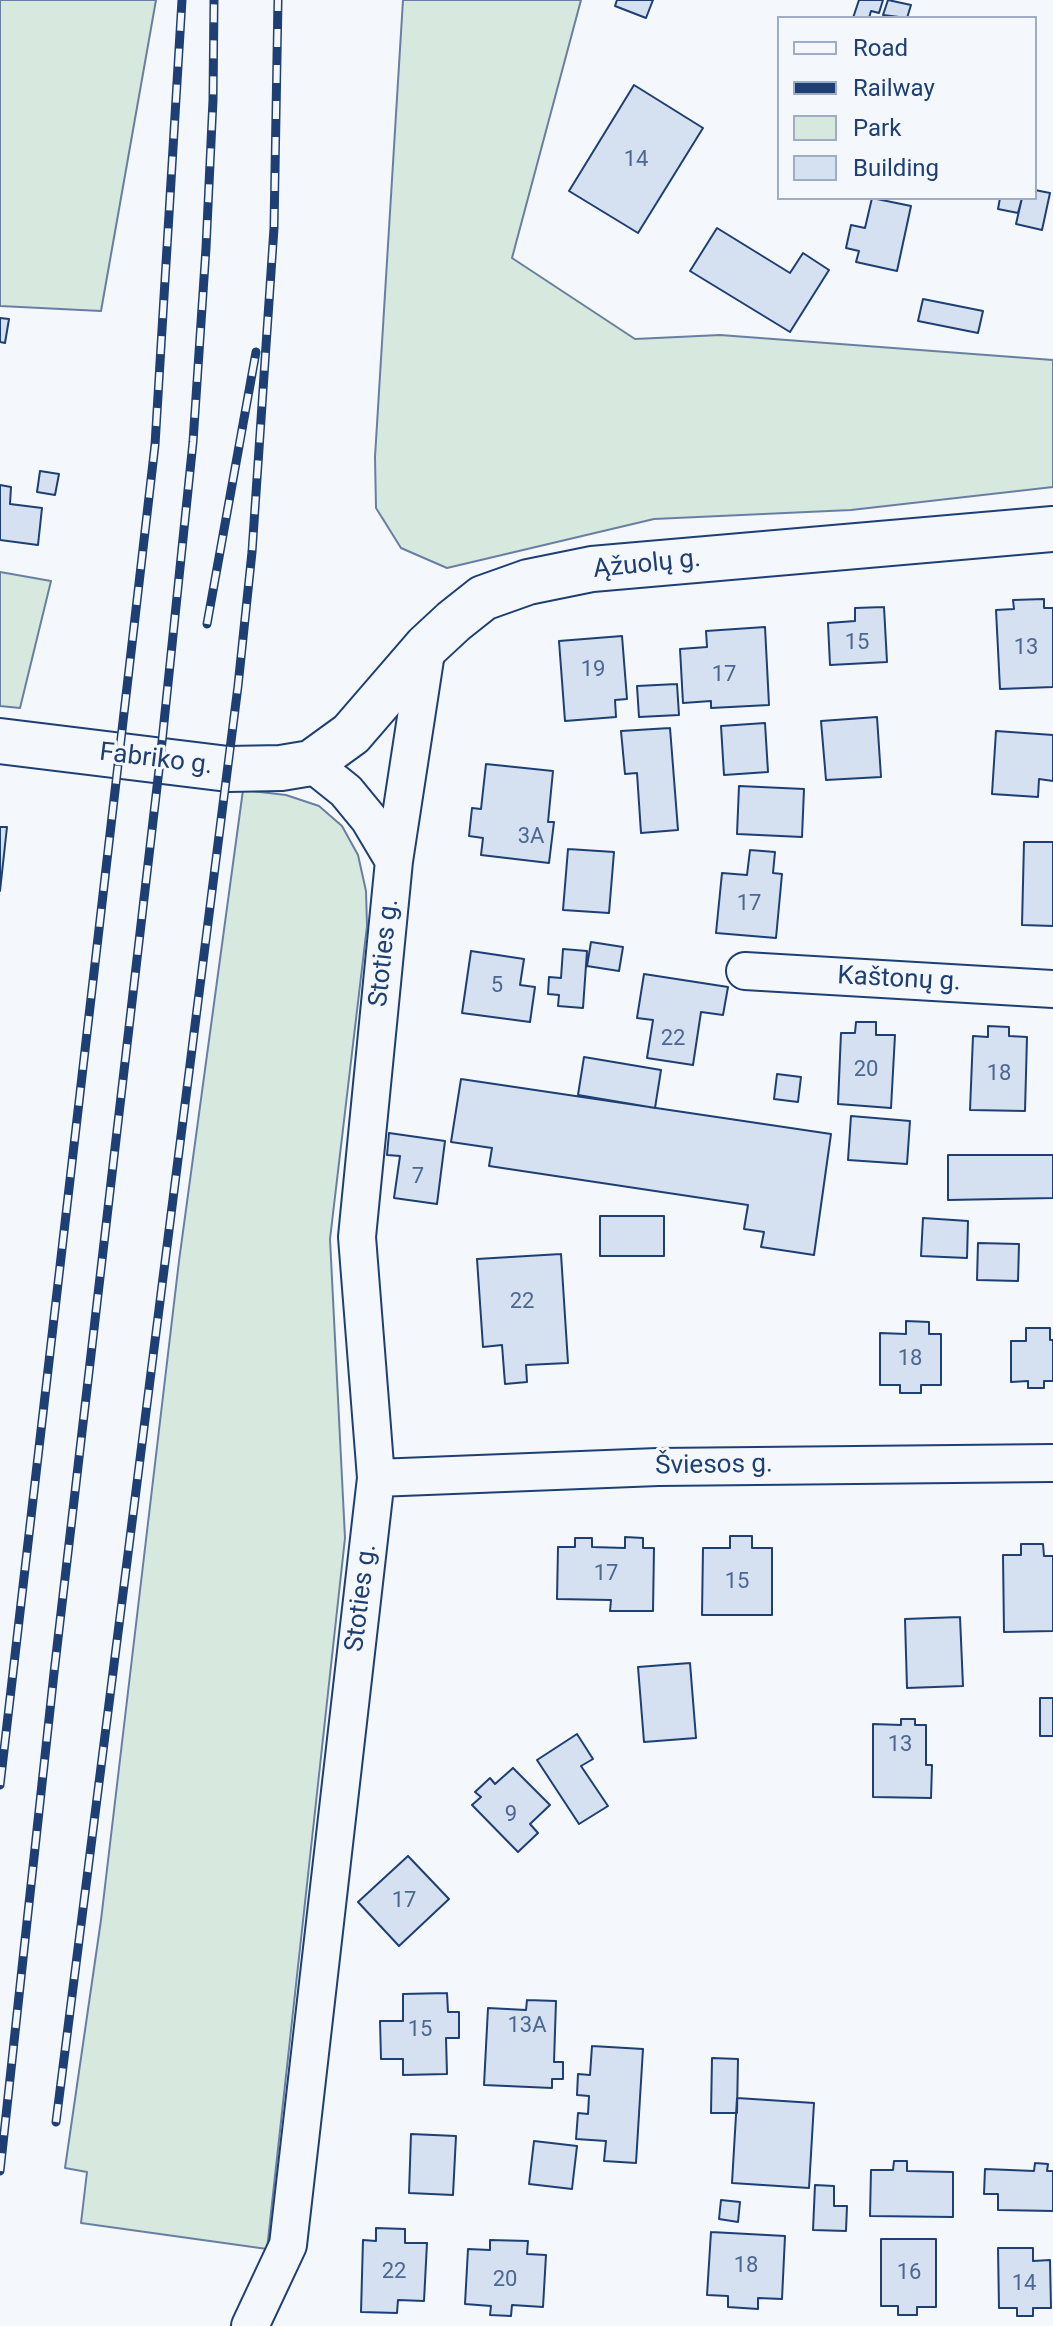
<!DOCTYPE html>
<meta charset="utf-8">
<style>
body{margin:0}
#map{position:relative;width:1053px;height:2326px;overflow:hidden;background:#f4f7fb;font-family:Roboto,sans-serif}
canvas{display:block}
.legend{position:absolute;left:777px;top:16px;width:260px;height:184px;box-sizing:border-box;background:#f4f7fb;border:2px solid #9eadc5;margin:0;padding:10px 14px;list-style:none;font-size:24px;color:#1d3f73}
.legend li{display:flex;align-items:center;gap:16px;height:40px}
.legend b{width:40px;border:2px solid #9eadc5}
</style>
<div id="map">
<canvas width="1053" height="2326"></canvas>
<ul class="legend">
<li><b style="height:10px;background:#f4f7fb"></b>Road</li>
<li><b style="height:10px;background:#1d3f73"></b>Railway</li>
<li><b style="height:22px;background:#d7e8df"></b>Park</li>
<li><b style="height:22px;background:#d5e0f0"></b>Building</li>
</ul>
</div>
<script>
const context = document.querySelector('canvas').getContext('2d');
context.lineJoin = 'round';
function fillPath(path, color) {
  context.fillStyle = color;
  context.fill(path, 'evenodd');
}
function shape(rows) {
  const path = new Path2D();
  for (const r of rows) {
    path.moveTo(r[0], r[1]);
    for (let i = 2; i < r.length; i += 2) path.lineTo(r[i], r[i + 1]);
  }
  return path;
}
function trace(path, color, width, dash) {
  context.strokeStyle = color;
  context.lineWidth = width;
  context.lineCap = dash ? 'butt' : 'round';
  context.setLineDash(dash || []);
  context.stroke(path);
}
function label(font, color, halo, rows, align = 'center') {
  context.font = font + ' Roboto,sans-serif';
  context.lineWidth = 6;
  context.setLineDash([]);
  context.textBaseline = 'middle';
  context.strokeStyle = halo;
  context.fillStyle = color;
  for (const [text, x, y, turn = 0] of rows) {
    context.save();
    context.translate(x, y);
    context.rotate((+turn || 0) * Math.PI / 180);
    context.textAlign = isNaN(turn) ? turn : align;
    if (halo) context.strokeText(text, 0, 0);
    context.fillText(text, 0, 0);
    context.restore();
  }
}
const green = shape([
 [0,0,156,0,101,311,0,306,0,0],
 [403,0,581,0,512,258,635,339,720,335,1053,360,1053,487,851,510,654,519,447,568,401,548,376,508,375,457,403,0],
 [0,572,51,581,20,708,0,706,0,572],
 [243,790,286,795,319,806,342,826,358,855,366,891,367,926,330,1239,345,1538,267,2249,81,2223,87,2172,65,2168,101,1920,179,1261,243,790]
]);
fillPath(green, '#d7e8df');
trace(green, '#687fa3', 2);
const building = shape([
 [617,0,653,0,646,18,615,6,617,0],
 [859,0,883,0,879,13,871,11,869,18,853,18,859,0],
 [888,0,911,5,907,18,883,15,888,0],
 [634,85,703,128,638,233,569,191,634,85],
 [1035,190,1050,193,1042,230,1016,224,1022,198,1035,198,1035,190],
 [872,198,911,206,897,271,856,262,859,251,846,248,851,225,865,228,872,198],
 [1000,198,1022,198,1018,213,998,209,1000,198],
 [717,228,790,273,803,253,829,270,790,332,690,271,717,228],
 [923,299,983,311,978,333,918,321,923,299],
 [0,318,9,319,5,343,0,342,0,318],
 [40,471,59,474,55,495,37,492,40,471],
 [0,485,11,487,10,504,42,508,38,545,0,540,0,485],
 [1044,599,1044,608,1053,608,1053,687,1000,689,996,610,1014,609,1013,600,1044,599],
 [884,607,887,662,830,665,828,623,855,621,855,608,884,607],
 [765,627,769,705,711,708,711,701,683,703,680,649,707,647,706,631,765,627],
 [622,636,627,699,615,700,616,717,565,721,559,641,622,636],
 [677,684,679,715,639,717,637,686,677,684],
 [877,717,881,777,826,780,821,721,877,717],
 [765,723,768,772,724,775,721,726,765,723],
 [670,728,678,830,641,833,637,773,625,774,621,731,670,728],
 [996,731,1053,735,1053,781,1039,779,1038,797,992,794,996,731],
 [486,764,553,771,548,822,554,822,549,863,481,855,483,838,469,836,472,808,481,809,486,764],
 [739,786,804,789,802,837,737,834,739,786],
 [0,827,7,827,0,891,0,827],
 [1024,842,1053,842,1053,926,1022,925,1024,842],
 [568,849,614,852,609,913,563,910,568,849],
 [750,850,775,852,773,873,782,874,776,938,716,933,722,873,747,875,750,850],
 [591,942,623,947,619,971,587,966,591,942],
 [563,949,587,951,583,1008,558,1006,559,995,548,994,549,977,561,978,563,949],
 [471,951,524,959,520,985,535,987,530,1022,462,1013,471,951],
 [644,974,728,987,723,1015,701,1012,693,1065,647,1058,653,1020,637,1018,644,974],
 [856,1022,876,1022,876,1035,895,1035,891,1108,838,1104,841,1033,855,1033,856,1022],
 [988,1026,1009,1027,1009,1036,1027,1037,1025,1111,970,1110,973,1036,988,1037,988,1026],
 [584,1057,661,1070,655,1108,578,1095,584,1057],
 [777,1074,801,1077,798,1102,774,1099,777,1074],
 [461,1079,831,1134,814,1255,761,1247,764,1232,744,1229,748,1205,489,1166,492,1148,451,1142,461,1079],
 [851,1116,910,1121,907,1164,848,1160,851,1116],
 [389,1133,445,1141,437,1204,394,1198,400,1156,387,1155,389,1133],
 [948,1155,1053,1155,1053,1198,948,1200,948,1155],
 [600,1216,664,1216,664,1256,600,1256,600,1216],
 [923,1218,968,1221,967,1258,921,1256,923,1218],
 [978,1243,1019,1244,1018,1281,977,1280,978,1243],
 [561,1254,568,1363,526,1365,527,1382,505,1384,502,1345,483,1347,477,1259,561,1254],
 [906,1321,929,1322,929,1334,941,1334,941,1385,921,1385,921,1393,900,1393,900,1385,880,1385,880,1333,906,1334,906,1321],
 [1026,1328,1050,1328,1050,1340,1053,1340,1053,1381,1044,1381,1044,1388,1028,1388,1028,1381,1011,1382,1011,1341,1026,1341,1026,1328],
 [730,1536,752,1536,752,1548,772,1548,772,1615,702,1615,703,1548,730,1548,730,1536],
 [625,1537,643,1538,643,1548,654,1548,653,1611,610,1611,611,1600,557,1599,558,1547,575,1547,575,1538,592,1538,592,1547,625,1548,625,1537],
 [1021,1544,1043,1544,1044,1556,1053,1556,1053,1631,1004,1632,1003,1555,1021,1555,1021,1544],
 [960,1617,963,1686,907,1688,905,1619,960,1617],
 [690,1663,696,1738,644,1742,638,1667,690,1663],
 [1040,1698,1053,1698,1053,1736,1040,1736,1040,1698],
 [901,1719,915,1719,915,1725,926,1725,926,1765,932,1765,931,1798,873,1797,873,1724,901,1725,901,1719],
 [577,1734,593,1759,581,1766,608,1806,579,1824,537,1760,577,1734],
 [513,1768,550,1805,530,1824,538,1833,518,1852,472,1805,481,1797,475,1792,490,1778,495,1784,513,1768],
 [408,1856,449,1899,399,1946,358,1902,408,1856],
 [447,1993,448,2012,459,2012,459,2038,446,2038,447,2074,403,2075,403,2059,381,2059,380,2021,403,2021,403,1994,447,1993],
 [527,2000,556,2001,554,2062,563,2062,563,2079,552,2079,552,2088,484,2085,488,2008,526,2010,527,2000],
 [592,2046,643,2049,636,2163,604,2161,606,2141,576,2139,578,2113,588,2114,589,2096,577,2095,578,2074,590,2075,592,2046],
 [712,2058,738,2059,737,2113,711,2113,712,2058],
 [737,2098,814,2103,809,2188,732,2183,737,2098],
 [411,2134,456,2136,453,2195,409,2193,411,2134],
 [534,2141,577,2146,572,2189,529,2184,534,2141],
 [894,2161,907,2161,907,2171,953,2172,953,2217,870,2216,871,2170,893,2170,894,2161],
 [1035,2163,1048,2164,1047,2171,1053,2171,1053,2211,998,2210,998,2194,984,2194,985,2169,1034,2171,1035,2163],
 [815,2185,834,2186,834,2206,847,2206,846,2231,813,2230,815,2185],
 [721,2200,740,2202,738,2222,719,2219,721,2200],
 [376,2228,405,2229,405,2243,427,2243,424,2301,398,2300,397,2313,361,2312,363,2240,376,2241,376,2228],
 [711,2232,785,2236,782,2299,758,2298,758,2309,728,2307,728,2296,707,2295,711,2232],
 [881,2239,936,2239,936,2307,917,2307,917,2315,898,2315,898,2306,881,2306,881,2239],
 [490,2240,528,2241,527,2254,546,2255,543,2307,512,2305,511,2316,490,2315,491,2306,465,2304,468,2249,490,2250,490,2240],
 [998,2248,1033,2248,1033,2261,1050,2260,1051,2308,1033,2308,1033,2316,1017,2316,1017,2308,999,2308,998,2248]
]);
fillPath(building, '#d5e0f0');
trace(building, '#1d3f73', 2);
const street = shape([
 [394,861,427,646],
 [745,971,1053,989],
 [376,1478,658,1467,1053,1463],
 [250,2326,288,2245,376,1478,357,1237,394,861,369,819,346,791,311,763]
]);
const primary = shape([
 [0,741,228,769,281,768,311,763,351,734,427,646,454,621,483,598,528,582,592,569,1053,529]
]);
trace(street, '#1d3f73', 40);
trace(primary, '#1d3f73', 48);
trace(street, '#f4f7fb', 36);
trace(primary, '#f4f7fb', 44);
const rail = shape([
 [207,624,256,352],
 [0,1785,155,445,182,0],
 [56,2122,238,686,252,552,274,228,278,0],
 [0,2171,54,1673,160,761,193,442,206,248,213,100,214,0]
]);
trace(rail, '#1d3f73', 9);
trace(rail, '#f4f7fb', 6, [18]);
label('22px', '#4b6792', null, [
 ["14",636,160],
 ["15",857,643],
 ["13",1026,648],
 ["19",593,670],
 ["17",724,675],
 ["3A",531,837],
 ["17",749,904],
 ["5",497,986],
 ["22",673,1039],
 ["20",866,1070],
 ["18",999,1074],
 ["7",418,1177],
 ["22",522,1302],
 ["18",910,1359],
 ["17",606,1574],
 ["15",737,1582],
 ["13",900,1745],
 ["9",511,1815],
 ["17",404,1901],
 ["13A",527,2026],
 ["15",420,2030],
 ["18",746,2266],
 ["22",394,2272],
 ["16",909,2273],
 ["20",505,2280],
 ["14",1024,2284]
]);
label('26px', '#1d3f73', '#f4f7fb', [
 ["Ąžuolų g.",647,565,-6],
 ["Fabriko g.",156,760,7],
 ["Stoties g.",385,953,-84],
 ["Kaštonų g.",899,980,3],
 ["Šviesos g.",714,1466,-1],
 ["Stoties g.",362,1598,-83]
]);
</script>
